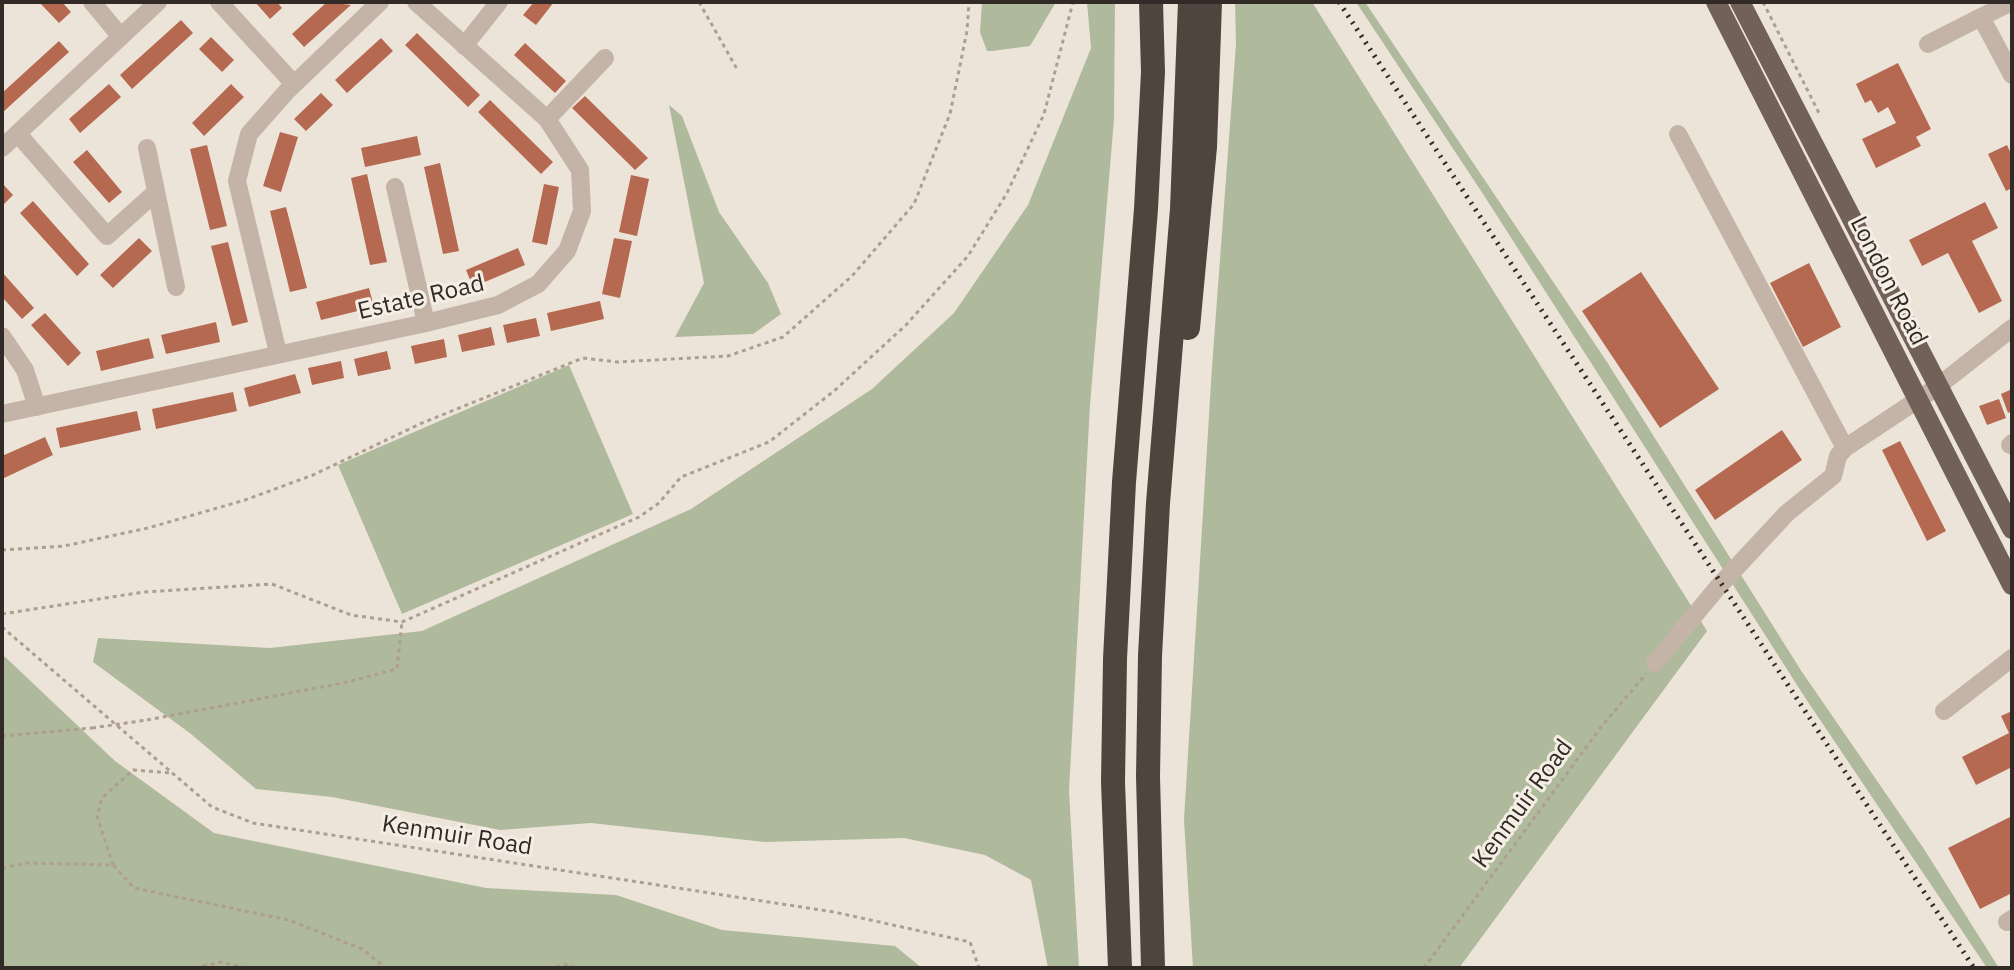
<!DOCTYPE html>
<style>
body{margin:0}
#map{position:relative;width:2014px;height:970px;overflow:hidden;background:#ede4d9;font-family:"IBM Plex Sans",sans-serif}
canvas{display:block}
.frame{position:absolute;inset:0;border:4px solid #312a26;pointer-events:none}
</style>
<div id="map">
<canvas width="2014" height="970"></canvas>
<div class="frame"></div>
</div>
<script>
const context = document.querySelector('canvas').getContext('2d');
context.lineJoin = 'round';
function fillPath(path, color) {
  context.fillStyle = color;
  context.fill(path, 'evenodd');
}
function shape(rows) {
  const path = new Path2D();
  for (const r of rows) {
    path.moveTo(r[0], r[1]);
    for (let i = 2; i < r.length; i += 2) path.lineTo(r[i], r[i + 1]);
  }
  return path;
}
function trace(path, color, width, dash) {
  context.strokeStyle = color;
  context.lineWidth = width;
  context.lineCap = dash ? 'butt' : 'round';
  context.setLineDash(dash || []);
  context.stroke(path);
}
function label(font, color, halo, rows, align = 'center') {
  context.font = font + ' "IBM Plex Sans",sans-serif';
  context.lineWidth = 6;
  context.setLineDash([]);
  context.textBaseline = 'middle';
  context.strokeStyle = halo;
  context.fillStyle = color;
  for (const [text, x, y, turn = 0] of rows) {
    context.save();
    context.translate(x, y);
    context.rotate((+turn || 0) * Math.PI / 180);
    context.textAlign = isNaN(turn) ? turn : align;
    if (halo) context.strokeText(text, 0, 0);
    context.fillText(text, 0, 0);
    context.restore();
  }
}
fillPath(shape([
 [982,2,1056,2,1030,46,992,51,987,51,980,32],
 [1087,2,1115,2,1114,119,1090,405,1069,791,1079,968,1048,968,1031,880,985,855,904,838,765,842,591,823,500,830,332,797,256,789,191,734,93,662,98,638,270,648,422,631,691,509,872,389,954,313,1028,205,1091,48],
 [1235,2,1312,2,1707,631,1459,968,1193,968,1184,819,1212,367,1236,44],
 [1356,2,1365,2,1607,362,1802,672,1924,849,1999,968,1987,968,1806,699,1485,197],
 [669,105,682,116,719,212,768,283,781,314,753,334,675,337,704,283],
 [569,365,633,514,402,614,338,465],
 [2,654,115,761,214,833,486,888,616,895,722,930,895,946,922,968,2,968]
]), '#afb99c');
fillPath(shape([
 [39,2,62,2,71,12,59,23],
 [255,2,277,2,282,8,270,19],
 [327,2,351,5,304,47,292,34],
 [534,2,554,2,536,25,523,15],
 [181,20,193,33,132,89,120,75],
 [417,33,480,95,468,107,405,45],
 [211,37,234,60,222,72,199,49],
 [381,38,393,51,347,93,335,80],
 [59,41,69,52,2,113,2,93],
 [525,43,566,81,555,93,514,55],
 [1898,63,1931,129,1916,137,1921,146,1876,168,1862,139,1896,123,1888,107,1878,113,1871,100,1865,103,1856,84],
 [109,84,121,97,80,133,69,119],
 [231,84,244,97,204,136,192,123],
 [321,93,333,105,306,131,294,119],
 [585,96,648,158,635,170,572,108],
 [490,100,553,162,541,174,478,112],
 [280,132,298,137,281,192,263,186],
 [417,136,421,155,365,167,361,148],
 [207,145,227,226,210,230,190,149],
 [2007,145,2012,156,2012,188,2006,191,1988,154],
 [87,150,122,192,109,203,73,162],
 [440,163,459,251,443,254,424,167],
 [367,174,387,262,370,265,351,178],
 [631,175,649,179,637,236,619,232],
 [2,183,13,195,2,206],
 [544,184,559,187,547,245,532,242],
 [33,201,89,264,77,276,20,213],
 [1985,202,1998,228,1972,241,2002,301,1979,313,1948,253,1922,266,1909,240],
 [286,207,307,288,290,292,270,211],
 [139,238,152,251,113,288,100,275],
 [614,238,632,241,620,298,602,294],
 [228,242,248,322,232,326,211,246],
 [518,248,525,265,473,287,466,270],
 [1809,263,1841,327,1803,347,1770,283],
 [2,272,34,308,22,319,2,297],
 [1641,272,1719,389,1660,428,1582,311],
 [369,288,374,307,321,320,316,302],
 [600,301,604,319,551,331,547,313],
 [45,313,81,353,68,366,31,325],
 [536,318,540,336,507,343,503,325],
 [216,322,220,342,166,354,161,335],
 [491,327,495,345,462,352,458,335],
 [149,338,154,358,101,371,96,351],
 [444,339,447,357,415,364,411,346],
 [387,351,391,369,358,376,354,359],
 [341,361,344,378,312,385,308,368],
 [295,374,301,393,249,407,244,388],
 [2012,389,2012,411,2008,413,2001,394],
 [233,392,237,411,156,429,152,409],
 [1999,399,2006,418,1987,425,1979,406],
 [137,411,141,430,60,448,56,428],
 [1782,430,1802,460,1715,520,1695,490],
 [45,437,53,455,2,479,2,456],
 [1900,441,1946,531,1927,541,1882,450],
 [2012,711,2012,767,1976,785,1962,757,2009,733,2001,716],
 [2012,816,2012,893,1980,909,1948,848]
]), '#b46950');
trace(shape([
 [699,2,737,69],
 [1763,2,1819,113],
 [2,550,64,546,148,528,245,500,313,475,422,423,583,358,617,362,728,356,783,337,852,276,914,204,950,114,967,31,969,2],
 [2,614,144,592,272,584,351,615,402,622,639,517,659,503,681,477,769,442,834,391,906,325,968,256,1007,193,1044,114,1073,2],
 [2,627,212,807,253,823,834,912,970,942,979,968],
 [147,720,343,683,397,669,402,622],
 [2,736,92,728],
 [113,865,97,816,102,798,133,770,172,773],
 [2,868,26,863,113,865,134,888,289,920,362,949,386,968],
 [195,968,221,962,248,968],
 [548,968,569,964,574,968],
 [1424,968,1601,727,1646,674]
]), '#ae9e92', 3, [4, 4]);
trace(shape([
 [92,2,121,37],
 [219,2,294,84],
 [2012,2,1981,17,2012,75],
 [1928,44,1981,17],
 [464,46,499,2],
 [547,119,605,58],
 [18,134,107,236,156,192],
 [1678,134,1845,448],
 [2,148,158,2],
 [147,148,176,287],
 [395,187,426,323],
 [2,336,25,370,37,407],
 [278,353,237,181,249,134,287,91,380,2],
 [2,414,426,323,498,305,538,284,567,251,582,211,580,170,547,119,416,2],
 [2010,445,2012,443],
 [1655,663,1718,587,1787,513,1833,476,1838,456,1845,448,1937,387,2012,328],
 [1944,711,2012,658],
 [2007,922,2012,919]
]), '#c3b4a7', 18);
trace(shape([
 [1716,2,2012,585],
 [1740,2,2012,529]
]), '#716159', 20);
trace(shape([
 [1188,328,1205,147,1210,2],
 [1120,968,1113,782,1115,659,1124,482,1146,209,1153,72,1151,2],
 [1153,968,1148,776,1150,656,1158,503,1182,209,1190,2]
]), '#50443f', 24);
trace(shape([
 [1339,2,1974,968]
]), '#312a26', 5, [2, 6]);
trace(shape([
 [92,728,147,720]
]), '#ae9e92', 3, [4, 4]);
label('24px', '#312a26', '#f5eee5', [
 ["London Road",1888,281,63],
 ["Estate Road",421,298,-13],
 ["Kenmuir Road",1523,804,-54],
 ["Kenmuir Road",457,836,9]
]);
</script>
